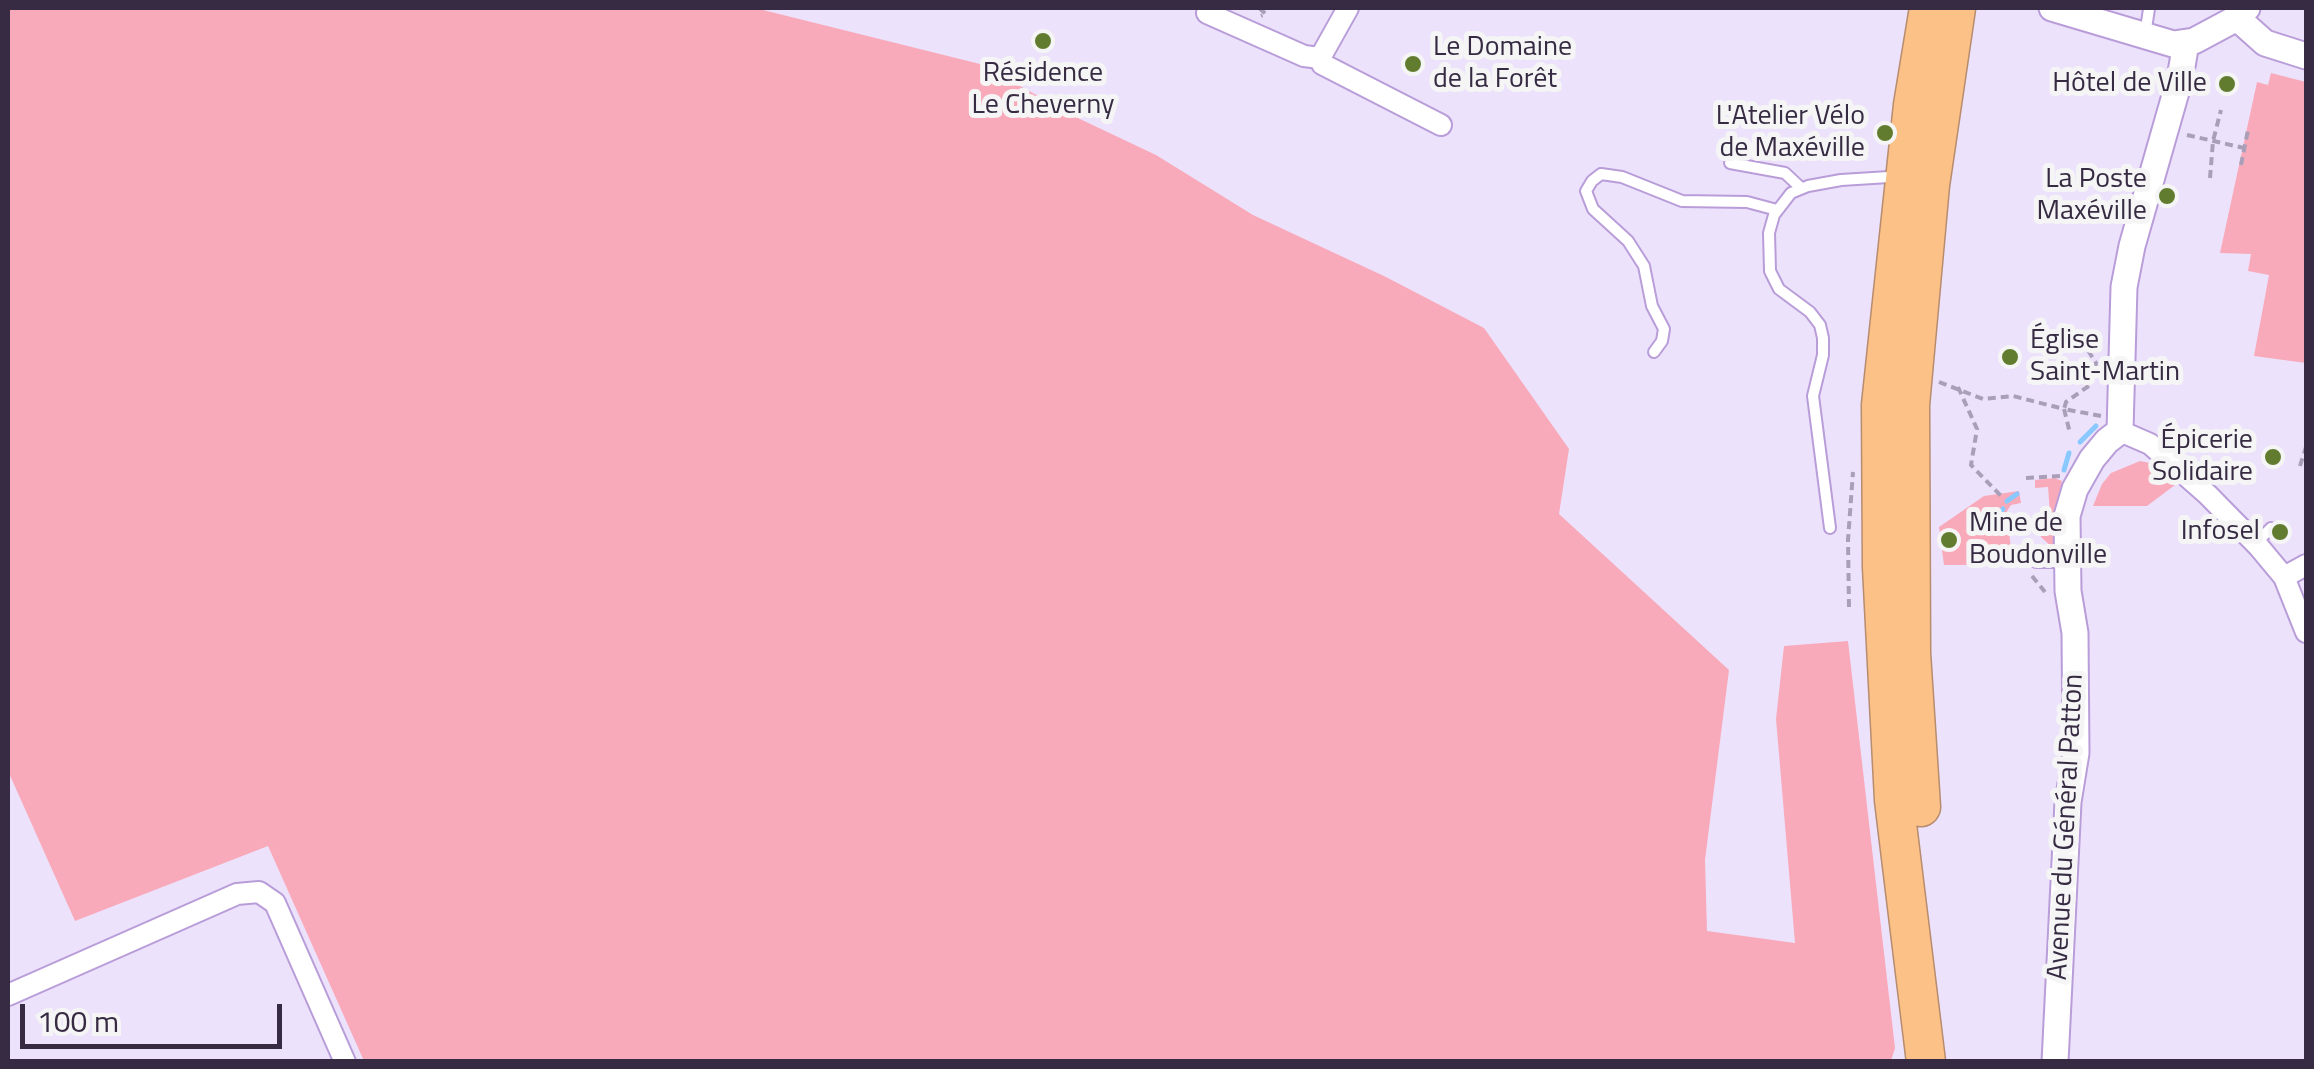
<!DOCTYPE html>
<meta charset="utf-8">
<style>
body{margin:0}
#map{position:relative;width:2314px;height:1069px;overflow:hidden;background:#ede2fc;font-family:"Titillium Web",sans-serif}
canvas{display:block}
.frame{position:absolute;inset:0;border:10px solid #362b43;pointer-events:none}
.scale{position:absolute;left:20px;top:1004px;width:262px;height:45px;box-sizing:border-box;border:5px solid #362b43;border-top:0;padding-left:12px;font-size:30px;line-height:35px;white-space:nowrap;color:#362b43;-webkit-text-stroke:8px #f5f5f5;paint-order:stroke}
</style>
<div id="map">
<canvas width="2314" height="1069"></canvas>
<div class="frame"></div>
<div class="scale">100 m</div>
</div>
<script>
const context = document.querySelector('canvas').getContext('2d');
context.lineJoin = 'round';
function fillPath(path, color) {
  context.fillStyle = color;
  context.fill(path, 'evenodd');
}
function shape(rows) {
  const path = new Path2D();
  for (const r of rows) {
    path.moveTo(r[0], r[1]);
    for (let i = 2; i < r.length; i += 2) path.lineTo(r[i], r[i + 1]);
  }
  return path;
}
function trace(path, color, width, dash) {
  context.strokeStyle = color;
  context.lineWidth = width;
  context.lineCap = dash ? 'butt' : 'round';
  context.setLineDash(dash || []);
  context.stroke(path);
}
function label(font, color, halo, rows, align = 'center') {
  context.font = font + ' "Titillium Web",sans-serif';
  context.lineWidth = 10;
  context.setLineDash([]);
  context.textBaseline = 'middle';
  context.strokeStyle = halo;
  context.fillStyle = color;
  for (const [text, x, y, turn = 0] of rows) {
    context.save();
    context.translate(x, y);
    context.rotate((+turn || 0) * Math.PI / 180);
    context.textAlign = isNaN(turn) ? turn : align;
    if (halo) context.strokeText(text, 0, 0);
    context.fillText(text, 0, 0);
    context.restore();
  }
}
fillPath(shape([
 [8,8,755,8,980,64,1080,119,1156,155,1253,215,1386,277,1484,328,1569,449,1559,514,1729,670,1705,860,1707,931,1795,943,1776,719,1784,646,1848,641,1895,1048,1891,1061,364,1061,268,846,75,921,8,771],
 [2271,73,2306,82,2306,363,2254,356,2269,275,2248,271,2251,254,2220,253,2257,82,2268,85],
 [2140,461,2155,464,2179,482,2147,506,2093,506,2102,484,2111,473],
 [2055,478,2062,481,2054,549,2041,537,2038,527,2051,526,2048,487,2035,488,2035,480],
 [2019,491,2021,503,2011,505,2007,511,2011,550,1972,565,1944,565,1939,527,1984,496]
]), '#f8aaba');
trace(shape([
 [2080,442,2096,426],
 [2064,470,2069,453],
 [2007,501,2017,494],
 [1982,519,1998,515,2003,509]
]), '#8ac9ff', 5);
const service = shape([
 [2145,35,2149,9],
 [1730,163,1785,173,1801,188],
 [1654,352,1662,341,1664,329,1652,306,1644,266,1628,241,1593,209,1586,191,1592,181,1601,174,1622,177,1682,201,1747,202,1777,210],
 [1830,528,1813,396,1823,355,1823,338,1820,325,1810,312,1779,289,1770,271,1769,233,1774,215,1791,193,1808,186,1841,180,1889,177],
 [2255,544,2271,528],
 [2036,562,2066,562]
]);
const minor = shape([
 [1207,13,1304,56,1320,58],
 [1320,58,1322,64,1441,125],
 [1320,58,1348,8],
 [2120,431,2150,444,2208,495,2259,547,2284,577,2306,632],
 [2284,577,2306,565],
 [8,995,237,894,259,892,275,903,345,1062]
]);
const tertiary = shape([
 [2052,8,2173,44,2194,41,2237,18,2247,8],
 [2237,18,2265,43,2306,56],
 [2055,1062,2068,802,2076,753,2075,633,2068,591,2067,516,2075,489,2092,459,2107,441,2120,431,2124,287,2132,246,2180,78,2186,43]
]);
const motorway = shape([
 [1921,807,1911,653,1910,405,1930,185,1956,8],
 [1926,1062,1894,800,1882,567,1881,405,1913,105,1929,8]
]);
trace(service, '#b99dd9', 14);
trace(minor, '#b99dd9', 24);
trace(tertiary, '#b99dd9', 29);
trace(motorway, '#b78c6f', 41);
trace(shape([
 [1259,8,1266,14,1261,16],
 [2187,135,2244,148],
 [2241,165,2248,130],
 [2210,178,2213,141,2221,110],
 [1939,382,1983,399,2013,396,2064,409,2070,433],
 [1958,387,1977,429,1971,465,2001,496],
 [2101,416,2064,409,2066,402,2090,385,2096,363,2089,352,2092,337,2102,340],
 [2300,466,2306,447],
 [2026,478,2061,476],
 [2032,576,2045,592],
 [1849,607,1848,540,1853,472]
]), '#aa9fb8', 4, [8, 5]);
trace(service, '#fff', 10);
trace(minor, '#fff', 20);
trace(tertiary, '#fff', 25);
trace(motorway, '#fcc186', 38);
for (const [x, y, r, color] of [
 [1043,41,10,"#627c2f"],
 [1413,64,10,"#627c2f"],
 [2227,84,10,"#627c2f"],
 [1885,133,10,"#627c2f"],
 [2167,196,10,"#627c2f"],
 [2010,357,10,"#627c2f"],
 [2273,457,10,"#627c2f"],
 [2280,532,10,"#627c2f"],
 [1949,540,10,"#627c2f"]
]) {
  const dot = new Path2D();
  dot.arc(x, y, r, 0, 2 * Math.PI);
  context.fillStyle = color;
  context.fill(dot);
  trace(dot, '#f5f5f5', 4);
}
label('28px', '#362b43', '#f5f5f5', [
 ["Le Domaine",1433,48,"left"],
 ["de la Forêt",1433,80,"left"],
 ["Résidence",1043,74,"center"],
 ["Le Cheverny",1043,106,"center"],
 ["Hôtel de Ville",2207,84],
 ["L'Atelier Vélo",1865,117],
 ["de Maxéville",1865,149],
 ["La Poste",2147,180],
 ["Maxéville",2147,212],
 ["Église",2030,341,"left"],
 ["Saint-Martin",2030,373,"left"],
 ["Épicerie",2253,441],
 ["Solidaire",2253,473],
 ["Mine de",1969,524,"left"],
 ["Boudonville",1969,556,"left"],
 ["Infosel",2260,532]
], 'right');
label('28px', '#362b43', '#f5f5f5', [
 ["Avenue du Général Patton",2067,827,-87]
]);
</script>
